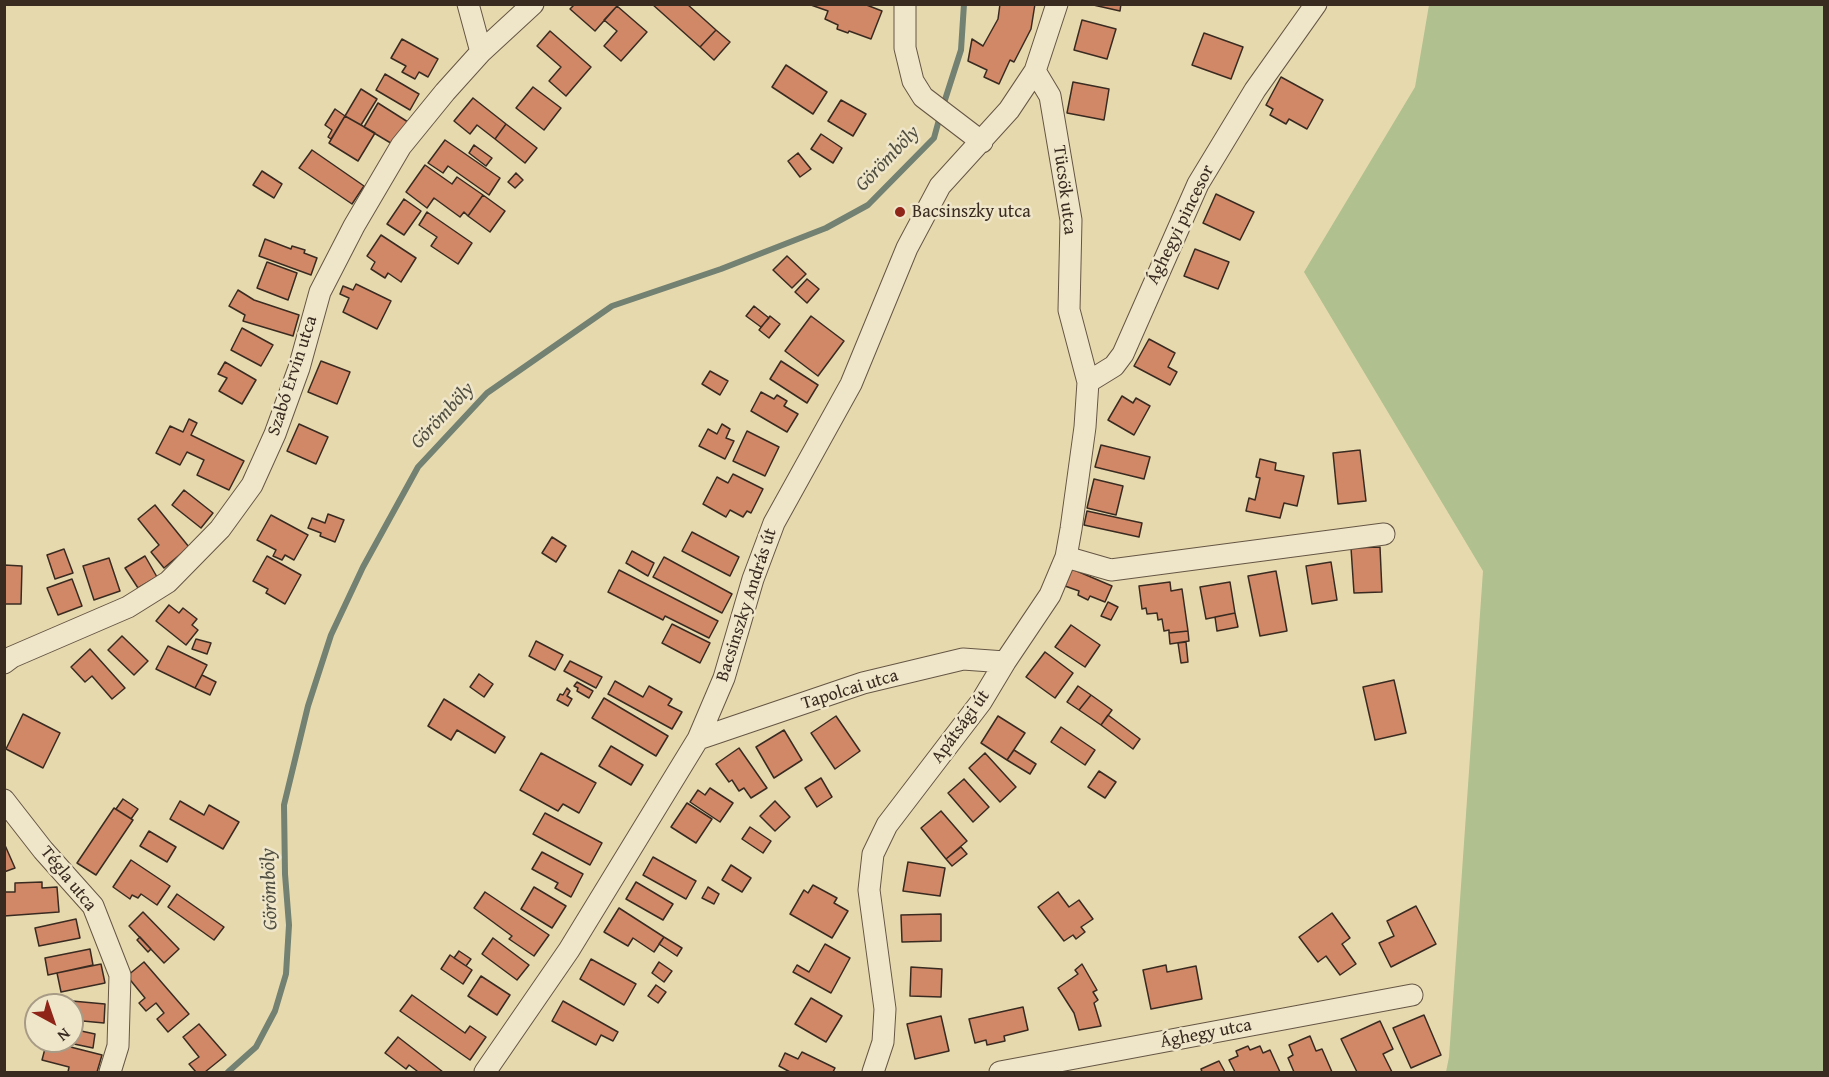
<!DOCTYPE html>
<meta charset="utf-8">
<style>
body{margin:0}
#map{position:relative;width:1829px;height:1077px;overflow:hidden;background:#e7d9ae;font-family:"Gentium Book Plus",serif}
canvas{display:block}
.frame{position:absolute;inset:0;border:6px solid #3a2b21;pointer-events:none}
.north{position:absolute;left:24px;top:993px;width:60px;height:60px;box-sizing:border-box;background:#efe6ca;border:2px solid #a79b86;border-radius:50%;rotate:140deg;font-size:16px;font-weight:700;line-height:24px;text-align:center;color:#3a2b21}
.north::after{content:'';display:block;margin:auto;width:21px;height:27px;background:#8f2418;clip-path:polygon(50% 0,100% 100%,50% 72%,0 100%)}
</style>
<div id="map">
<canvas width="1829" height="1077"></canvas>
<div class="frame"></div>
<div class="north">N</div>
</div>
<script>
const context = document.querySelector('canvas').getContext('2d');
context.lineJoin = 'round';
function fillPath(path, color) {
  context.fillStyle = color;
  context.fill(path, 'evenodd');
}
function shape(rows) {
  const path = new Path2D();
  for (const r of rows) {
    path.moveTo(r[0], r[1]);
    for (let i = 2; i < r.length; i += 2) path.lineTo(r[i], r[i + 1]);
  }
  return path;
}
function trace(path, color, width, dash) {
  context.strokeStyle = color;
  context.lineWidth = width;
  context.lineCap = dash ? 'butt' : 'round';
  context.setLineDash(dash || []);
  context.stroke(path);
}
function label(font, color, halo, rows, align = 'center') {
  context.font = font + ' "Gentium Book Plus",serif';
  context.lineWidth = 5;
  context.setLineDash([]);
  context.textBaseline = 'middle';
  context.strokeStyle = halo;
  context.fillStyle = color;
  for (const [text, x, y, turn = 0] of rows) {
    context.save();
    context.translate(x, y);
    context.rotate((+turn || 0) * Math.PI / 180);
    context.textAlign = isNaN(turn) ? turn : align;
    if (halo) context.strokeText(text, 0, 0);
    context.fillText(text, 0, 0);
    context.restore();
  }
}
fillPath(shape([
 [1429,5,1824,5,1824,1072,1446,1072,1449,1057,1483,571,1304,272,1415,87]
]), '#b0c08f');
trace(shape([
 [943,106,961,50,964,4],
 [228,1072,256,1047,275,1011,286,974,289,925,285,874,284,805,308,706,331,635,363,567,418,467,487,393,612,306,721,269,826,228,868,205,934,138,940,116]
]), '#728171', 6);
const building = shape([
 [575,4,615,4,617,6,595,31,570,9,575,4],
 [652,4,687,4,716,30,700,47,652,4],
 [864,4,882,11,871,39,849,31,848,33,837,29,838,25,825,19,828,11,811,5,864,4],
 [1000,4,1035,4,1031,29,1014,62,1010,60,999,84,984,77,987,70,968,61,972,39,983,46,998,19,1000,4],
 [1089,4,1121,4,1120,11,1089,4],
 [617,6,647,32,621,61,604,46,617,31,604,20,617,6],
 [1082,20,1116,29,1107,59,1074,50,1082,20],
 [716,30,730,42,714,60,700,47,716,30],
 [550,31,591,67,566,96,549,81,561,67,537,46,550,31],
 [1204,33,1243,47,1231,79,1192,65,1204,33],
 [402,39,438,59,428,77,419,72,415,79,402,72,406,66,391,58,402,39],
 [786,65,827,92,813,114,772,87,786,65],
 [385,74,419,94,410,110,376,90,385,74],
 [1281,77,1323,100,1307,129,1289,119,1286,124,1270,115,1273,109,1266,105,1281,77],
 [1073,82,1109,89,1104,120,1067,113,1073,82],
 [533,87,561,108,544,130,516,108,533,87],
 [361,89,377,99,361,125,345,116,361,89],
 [473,98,506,124,495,139,477,125,470,134,454,121,473,98],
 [841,100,866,114,853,136,828,121,841,100],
 [378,103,408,122,394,145,364,127,378,103],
 [335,109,345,116,331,139,328,137,332,130,325,125,335,109],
 [345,116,375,133,358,161,329,143,345,116],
 [506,124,537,148,525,163,495,139,506,124],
 [821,134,842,148,833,163,811,149,821,134],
 [445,140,500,178,489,195,448,166,443,173,428,163,445,140],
 [474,145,492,158,486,166,469,153,474,145],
 [312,150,364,186,352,204,299,168,312,150],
 [798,153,811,169,800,177,788,161,798,153],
 [425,165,452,184,457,177,483,195,468,216,464,212,460,217,434,198,427,208,406,192,425,165],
 [262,171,282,184,274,198,253,185,262,171],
 [516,173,523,180,515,188,508,182,516,173],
 [1216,194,1254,212,1240,240,1203,223,1216,194],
 [483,195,505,211,490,232,468,216,483,195],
 [404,199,421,211,404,235,387,224,404,199],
 [427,212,472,243,458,264,431,246,437,237,419,225,427,212],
 [381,235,416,258,401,282,388,273,385,278,371,269,375,262,367,256,381,235],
 [265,239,291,249,292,246,305,250,304,253,317,258,311,275,259,256,265,239],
 [1195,249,1229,262,1218,289,1184,276,1195,249],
 [787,256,806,274,792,288,773,270,787,256],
 [267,262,297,273,288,300,257,288,267,262],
 [807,279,819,289,807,303,795,292,807,279],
 [356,284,391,301,377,329,343,312,349,298,340,294,343,286,353,290,356,284],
 [238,290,254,300,299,315,293,336,243,321,245,315,229,306,238,290],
 [754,306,769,318,761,327,746,316,754,306],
 [770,316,780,324,769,338,759,330,770,316],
 [811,316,844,341,818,376,785,351,811,316],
 [242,328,273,345,261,366,231,350,242,328],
 [1149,339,1175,353,1168,367,1177,372,1170,385,1134,366,1149,339],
 [321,361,350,372,337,404,308,392,321,361],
 [781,361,818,385,807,403,770,379,781,361],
 [225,362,256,380,242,404,219,391,227,378,218,374,225,362],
 [710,371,728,381,720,395,702,384,710,371],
 [761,392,774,399,777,395,787,401,784,406,798,414,787,432,751,411,761,392],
 [1122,396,1133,403,1136,398,1150,406,1134,435,1108,420,1122,396],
 [189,419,197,423,191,435,244,461,229,490,197,475,204,460,187,452,180,465,156,453,170,426,183,432,189,419],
 [299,424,328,437,316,464,287,451,299,424],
 [722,424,730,429,726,438,734,441,725,459,699,446,708,429,717,434,722,424],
 [747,431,779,447,765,476,733,461,747,431],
 [1101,445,1150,457,1144,479,1095,467,1101,445],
 [1360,450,1366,501,1338,504,1333,453,1360,450],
 [1260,459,1276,463,1275,470,1304,476,1297,506,1284,503,1280,518,1246,511,1249,498,1255,500,1260,478,1256,477,1260,459],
 [733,474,763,489,751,513,747,511,743,517,730,510,726,517,703,504,717,477,728,483,733,474],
 [1094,479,1123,486,1116,515,1087,508,1094,479],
 [184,490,213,513,201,528,172,505,184,490],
 [155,505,189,547,164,568,151,552,159,545,138,519,155,505],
 [1087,511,1142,523,1139,537,1084,525,1087,511],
 [328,514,344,520,335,542,320,536,321,533,308,528,312,518,325,523,328,514],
 [271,515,308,535,294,560,285,555,282,560,273,556,276,550,257,540,271,515],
 [692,532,739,557,730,576,682,551,692,532],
 [552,537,566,546,556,562,542,553,552,537],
 [1380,547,1382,592,1354,593,1351,548,1380,547],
 [64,549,73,573,55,579,47,555,64,549],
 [632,551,654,563,648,576,626,563,632,551],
 [145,556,157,577,138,588,125,568,145,556],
 [267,556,301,575,285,604,266,593,268,589,253,581,267,556],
 [664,557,732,594,722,613,653,577,664,557],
 [109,558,120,591,94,600,83,566,109,558],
 [1331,562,1337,600,1312,604,1306,566,1331,562],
 [4,565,22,566,21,604,4,604,4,565],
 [1072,569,1112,586,1105,602,1090,596,1088,600,1078,595,1079,591,1065,586,1072,569],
 [619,570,718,621,709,638,665,616,663,620,608,592,619,570],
 [1276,571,1287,631,1260,636,1248,576,1276,571],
 [72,579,82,606,58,615,47,588,72,579],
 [1170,582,1171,591,1182,589,1188,631,1169,633,1169,630,1164,631,1162,619,1158,620,1157,613,1147,614,1146,608,1142,609,1139,586,1170,582],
 [1230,582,1235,613,1206,619,1200,587,1230,582],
 [1108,602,1118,607,1111,620,1101,616,1108,602],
 [169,605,179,613,183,608,197,619,192,625,198,630,186,645,156,621,169,605],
 [1235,613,1238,627,1217,631,1215,617,1235,613],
 [672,624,710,643,700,663,662,643,672,624],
 [1071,625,1100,645,1085,667,1055,647,1071,625],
 [1188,631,1189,641,1170,644,1169,633,1188,631],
 [122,636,148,661,134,675,108,650,122,636],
 [196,639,211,643,207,654,192,649,196,639],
 [536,641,563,655,555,670,529,656,536,641],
 [1186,642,1188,662,1181,663,1178,643,1186,642],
 [168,646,207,665,195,688,156,669,168,646],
 [90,649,125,688,112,699,92,676,85,682,71,667,90,649],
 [1045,652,1073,673,1055,698,1026,677,1045,652],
 [570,661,602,677,596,688,564,671,570,661],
 [479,674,493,684,484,697,470,687,479,674],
 [202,675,216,682,210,695,195,688,202,675],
 [1394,680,1406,733,1375,740,1363,687,1394,680],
 [615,681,643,697,649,686,672,699,668,705,682,712,672,729,608,694,615,681],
 [577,682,593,691,589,698,577,691,578,688,574,686,577,682],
 [1078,686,1091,695,1079,710,1067,702,1078,686],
 [567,688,570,691,567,696,572,699,568,706,557,700,560,694,563,695,567,688],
 [1091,695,1112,710,1101,725,1079,710,1091,695],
 [604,698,668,736,656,756,592,718,604,698],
 [444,699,505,737,495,753,457,730,451,740,428,726,444,699],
 [23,714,60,733,43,768,6,749,23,714],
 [1108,715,1140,739,1133,749,1101,725,1108,715],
 [836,716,860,751,835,769,811,733,836,716],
 [998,716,1025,733,1007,760,981,743,998,716],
 [1061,727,1095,750,1085,765,1051,742,1061,727],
 [784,730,802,760,774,778,756,747,784,730],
 [611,746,643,765,631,785,599,766,611,746],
 [739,748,767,788,751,798,744,788,739,791,732,780,729,782,716,764,739,748],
 [1014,750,1036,764,1030,774,1007,760,1014,750],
 [541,753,596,783,579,813,563,804,558,811,520,790,541,753],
 [985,753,1016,787,1000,802,969,768,985,753],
 [1099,771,1116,782,1105,798,1088,787,1099,771],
 [821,778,832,797,817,807,805,788,821,778],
 [964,779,989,807,973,822,948,793,964,779],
 [710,788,733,803,720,822,690,802,698,790,705,795,710,788],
 [123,799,138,809,131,819,116,809,123,799],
 [180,801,204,815,209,805,239,822,223,849,170,819,180,801],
 [775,801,790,817,775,831,760,816,775,801],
 [687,803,712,819,696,843,671,827,687,803],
 [114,808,133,820,96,875,77,863,114,808],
 [941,811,967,841,946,859,921,828,941,811],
 [545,813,602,843,590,865,533,834,545,813],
 [750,827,771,841,763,853,742,839,750,827],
 [149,831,176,847,167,862,140,846,149,831],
 [4,843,15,868,4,872,4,843],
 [961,847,967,854,952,866,946,859,961,847],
 [542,852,583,874,571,897,555,888,558,883,532,869,542,852],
 [653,857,696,881,686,899,643,875,653,857],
 [131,860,170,886,157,905,141,894,138,898,132,895,130,899,113,887,131,860],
 [908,862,945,868,940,896,903,891,908,862],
 [731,865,751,878,742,892,722,880,731,865],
 [42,882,42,888,57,887,59,912,4,916,4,892,15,892,15,883,42,882],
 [636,882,673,904,663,920,626,899,636,882],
 [813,885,837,898,834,903,848,911,832,938,790,914,804,890,808,893,813,885],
 [534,887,566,906,552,928,521,909,534,887],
 [708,887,719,894,714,904,702,898,708,887],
 [485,892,549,935,534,956,509,939,512,936,474,908,485,892],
 [1058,892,1069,907,1079,900,1093,919,1081,927,1085,932,1076,939,1073,935,1064,941,1038,907,1058,892],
 [177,894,224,927,214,940,168,907,177,894],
 [1416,906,1436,944,1391,967,1379,943,1394,936,1387,921,1416,906],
 [619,908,664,937,654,952,633,938,628,946,604,932,619,908],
 [143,912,179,949,164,963,129,926,143,912],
 [1332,913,1350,938,1342,944,1356,964,1340,975,1326,956,1318,962,1299,937,1332,913],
 [941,914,941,941,902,942,901,915,941,914],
 [76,919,80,938,39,946,35,928,76,919],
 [140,937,151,949,148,952,137,940,140,937],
 [664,937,682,948,677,956,659,944,664,937],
 [493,938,529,965,517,980,482,954,493,938],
 [825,944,850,958,831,993,793,972,797,965,809,972,825,944],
 [90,949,93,965,48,975,45,958,90,949],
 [459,951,471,959,466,966,454,958,459,951],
 [450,955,472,970,463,984,441,969,450,955],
 [591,959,636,984,624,1005,580,979,591,959],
 [144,962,189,1014,168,1032,157,1019,164,1013,156,1003,146,1011,139,1003,145,998,127,976,144,962],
 [659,962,672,971,664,982,652,973,659,962],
 [101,964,105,983,61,992,57,973,101,964],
 [1082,964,1097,990,1093,992,1098,1000,1094,1003,1101,1026,1079,1030,1074,1013,1058,988,1078,974,1075,970,1082,964],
 [1166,965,1167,972,1196,966,1202,999,1151,1009,1143,970,1166,965],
 [911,967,942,969,941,997,910,996,911,967],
 [481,976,510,995,497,1015,468,996,481,976],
 [656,985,666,992,658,1003,648,996,656,985],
 [412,995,465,1033,470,1026,486,1037,470,1060,400,1011,412,995],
 [811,998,842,1016,826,1042,795,1024,811,998],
 [50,999,105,1004,104,1023,72,1020,72,1005,49,1005,50,999],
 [563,1001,618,1032,613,1041,601,1035,596,1045,552,1021,563,1001],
 [1023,1007,1028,1030,1004,1036,1005,1041,987,1045,986,1040,975,1043,969,1019,1023,1007],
 [1424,1015,1441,1055,1411,1068,1393,1028,1424,1015],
 [941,1016,949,1051,915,1059,907,1024,941,1016],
 [1380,1021,1393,1049,1383,1054,1392,1072,1357,1072,1341,1039,1380,1021],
 [199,1024,226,1055,205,1072,196,1072,189,1064,199,1057,183,1037,199,1024],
 [72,1029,95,1034,93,1048,60,1041,72,1041,72,1029],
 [1310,1036,1316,1051,1322,1049,1332,1072,1294,1072,1288,1058,1293,1055,1289,1045,1310,1036],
 [398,1037,443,1072,415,1072,417,1071,409,1065,406,1069,385,1053,398,1037],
 [47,1041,102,1055,97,1072,68,1072,69,1067,42,1060,47,1041],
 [1248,1046,1250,1050,1260,1046,1263,1053,1270,1050,1280,1072,1235,1072,1229,1060,1238,1056,1236,1051,1248,1046],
 [802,1052,835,1068,833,1072,790,1072,779,1066,785,1053,798,1059,802,1052],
 [1219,1061,1225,1072,1202,1072,1201,1069,1219,1061]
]);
fillPath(building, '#d18867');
trace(building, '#3a2b21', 1.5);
const minor = shape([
 [905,4,905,48,913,81,923,97,982,142],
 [481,52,533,4],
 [1088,382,1114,366,1123,354,1198,184,1255,90,1316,4],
 [1066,557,1111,570,1384,534],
 [4,663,12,657,128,607,168,582,220,529,252,485,275,434,299,368,320,292,354,226,401,146,445,92,481,52,468,4],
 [698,739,863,683,963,659,1005,662],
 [4,800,43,850,93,906,120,975,118,1046,110,1072],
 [485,1072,569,950,698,739,724,678,753,579,774,523,851,384,907,248,940,186,1009,110,1035,71,1057,4],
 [873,1072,883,1042,885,1009,869,890,873,854,887,825,981,702,1005,662,1050,595,1066,557,1071,529,1085,427,1088,382,1069,310,1071,220,1050,96,1035,71],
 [1000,1072,1412,995]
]);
trace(minor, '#655644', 23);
trace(minor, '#efe6ca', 21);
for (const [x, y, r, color] of [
 [900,212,6,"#8f2418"]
]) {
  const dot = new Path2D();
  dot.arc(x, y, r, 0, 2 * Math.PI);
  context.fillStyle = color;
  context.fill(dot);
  trace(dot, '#efe6ca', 2);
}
label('18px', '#3a2b21', '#efe6ca', [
 ["Tücsök utca",1064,190,83],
 ["Ághegyi pincesor",1181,225,-64],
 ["Szabó Ervin utca",293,376,-72],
 ["Bacsinszky András út",747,605,-72],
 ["Tapolcai utca",850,690,-17],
 ["Apátsági út",961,727,-54],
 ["Tégla utca",68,879,51],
 ["Ághegy utca",1206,1034,-11]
]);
label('18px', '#3a2b21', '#efe6ca', [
 ["Bacsinszky utca",912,212]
], 'left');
label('italic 20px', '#514f42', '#efe6ca', [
 ["Görömböly",888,159,-46],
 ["Görömböly",443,416,-47],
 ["Görömböly",270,889,-92]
]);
</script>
